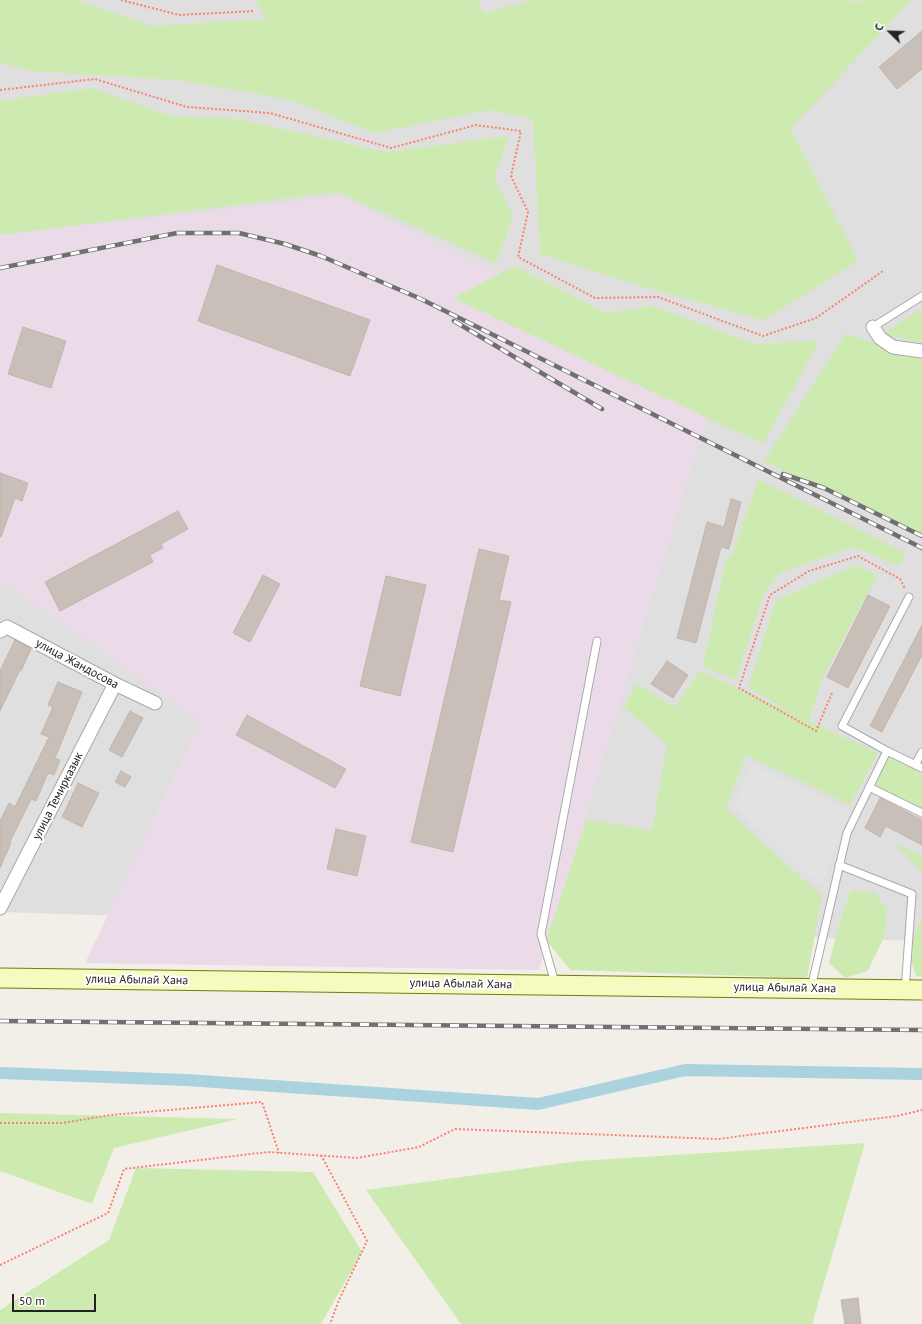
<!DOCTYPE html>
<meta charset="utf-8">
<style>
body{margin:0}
#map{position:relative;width:922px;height:1324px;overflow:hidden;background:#f2efe9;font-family:"PT Sans",sans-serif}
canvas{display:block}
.north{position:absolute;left:870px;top:12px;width:40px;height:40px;-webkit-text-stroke:3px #fff;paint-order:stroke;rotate:293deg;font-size:11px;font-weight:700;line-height:16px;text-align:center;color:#222}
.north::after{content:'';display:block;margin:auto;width:14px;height:18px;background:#222;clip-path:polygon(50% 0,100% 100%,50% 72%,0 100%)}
.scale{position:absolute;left:12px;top:1294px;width:84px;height:18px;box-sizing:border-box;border:2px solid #222;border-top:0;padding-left:5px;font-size:12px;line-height:14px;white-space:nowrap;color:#222;-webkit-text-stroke:3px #fff;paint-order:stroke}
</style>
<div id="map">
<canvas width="922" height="1324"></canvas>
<div class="north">С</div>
<div class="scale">50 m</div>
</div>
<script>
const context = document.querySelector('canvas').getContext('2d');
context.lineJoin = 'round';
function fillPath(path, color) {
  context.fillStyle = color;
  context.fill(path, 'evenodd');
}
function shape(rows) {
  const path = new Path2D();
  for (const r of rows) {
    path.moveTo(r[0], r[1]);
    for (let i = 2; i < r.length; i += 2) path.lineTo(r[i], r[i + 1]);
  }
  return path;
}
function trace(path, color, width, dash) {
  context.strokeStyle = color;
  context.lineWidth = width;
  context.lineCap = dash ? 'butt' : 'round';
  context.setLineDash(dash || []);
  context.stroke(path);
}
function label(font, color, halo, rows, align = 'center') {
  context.font = font + ' "PT Sans",sans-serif';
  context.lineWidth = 4;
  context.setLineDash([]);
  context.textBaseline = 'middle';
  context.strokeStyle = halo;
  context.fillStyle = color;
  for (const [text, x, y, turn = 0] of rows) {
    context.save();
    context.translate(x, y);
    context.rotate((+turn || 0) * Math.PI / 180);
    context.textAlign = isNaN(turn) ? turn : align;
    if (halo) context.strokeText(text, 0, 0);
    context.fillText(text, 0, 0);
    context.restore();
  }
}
fillPath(shape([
 [0,0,922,0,922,941,0,912]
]), '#e0dfdf');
fillPath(shape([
 [341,197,718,380,539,970,85,963,200,721,15,590,0,585,0,235]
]), '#ebdbe8');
fillPath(shape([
 [0,0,76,0,151,26,266,19,255,0,477,0,484,13,533,0,851,0,852,3,867,0,911,0,791,129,858,261,764,320,644,287,540,254,533,119,490,110,374,133,291,100,177,80,30,71,0,62],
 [93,88,170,116,237,119,386,152,509,136,494,177,513,216,496,263,337,192,0,235,0,101],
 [515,266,606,313,653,306,754,344,819,341,763,444,453,298],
 [922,308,922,343,883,334],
 [846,333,922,360,922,535,764,461],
 [758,479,905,553,900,566,854,547,781,572,764,593,736,680,703,667,726,558,732,555],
 [856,565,878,575,823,677,809,721,878,753,850,805,746,755,726,809,822,896,807,978,570,970,546,940,587,820,652,830,667,745,624,707,637,684,675,707,700,671,800,717,748,688,776,600],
 [889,757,922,773,922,809,874,785],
 [894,843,922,856,922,873],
 [851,890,874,892,887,909,884,937,868,971,845,978,829,963,837,931],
 [922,919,922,977,916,976,907,950],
 [0,1113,238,1119,114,1148,92,1204,0,1171],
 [865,1143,812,1324,461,1324,366,1190,579,1161],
 [136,1168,313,1172,362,1252,321,1324,0,1324,0,1310,109,1240]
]), '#cdebb0');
fillPath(shape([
 [752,764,850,812,821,886,734,807]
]), '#e2e2e2');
trace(shape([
 [0,1073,186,1080,538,1104,685,1070,922,1074]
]), '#aad3df', 12);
const building = shape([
 [922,31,922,69,897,89,879,67,922,31],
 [217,265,370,320,350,376,198,321,217,265],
 [23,327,66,341,51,388,8,374,23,327],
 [0,473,28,483,22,501,15,498,1,537,0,537,0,473],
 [731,499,741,502,729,549,721,547,696,643,677,638,707,522,724,527,731,499],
 [178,511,188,529,161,544,163,548,150,555,153,562,60,611,45,582,178,511],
 [479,549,509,556,499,600,511,602,453,852,411,842,479,549],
 [263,575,280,584,250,642,233,633,263,575],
 [386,576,426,585,400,696,360,686,386,576],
 [868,595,890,606,848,688,827,677,868,595],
 [922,625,922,655,882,732,870,726,922,625],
 [15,640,31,649,21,671,20,670,0,711,0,671,15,640],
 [667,661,688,675,673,698,651,684,667,661],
 [58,682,82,692,55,758,60,760,54,775,48,773,36,801,31,799,10,842,11,843,0,868,0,821,9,803,15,807,49,737,41,734,53,707,48,705,58,682],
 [130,711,143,718,122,757,109,750,130,711],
 [247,715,346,769,335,788,236,735,247,715],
 [121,771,131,777,125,787,115,782,121,771],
 [78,783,99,793,82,827,62,817,78,783],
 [880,798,922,820,922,845,886,826,880,837,865,828,880,798],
 [336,829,366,836,357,876,327,869,336,829],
 [858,1298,861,1324,845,1324,841,1300,858,1298]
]);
fillPath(building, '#c7bfb8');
trace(building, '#c4b6ab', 1);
const service = shape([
 [873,327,922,296],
 [887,751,842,726,909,597],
 [915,765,922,752],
 [869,787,922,813],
 [839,865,912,894,905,990],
 [555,983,541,934,597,641],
 [811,988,847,833,887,751,922,768]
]);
const minor = shape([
 [873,327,880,338,893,347,922,351],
 [0,631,7,627,115,684,155,703],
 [0,908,115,684]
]);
const secondary = shape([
 [0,978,922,990]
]);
trace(service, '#a9a9a9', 9);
trace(minor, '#a9a9a9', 15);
trace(secondary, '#707d05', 21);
trace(shape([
 [121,0,179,15,255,11],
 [0,90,95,79,187,107,270,113,391,148,476,125,521,131,511,176,528,212,518,257,595,298,658,297,763,336,816,318,883,271],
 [832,693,816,731,739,688,770,595,809,571,858,556,900,579,905,589],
 [0,1123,62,1123,111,1115,262,1102,279,1153],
 [321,1155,367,1241,339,1300,330,1324],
 [0,1265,108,1213,124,1169,268,1152,357,1158,419,1147,455,1129,718,1139,897,1116,922,1110]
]), '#fa8072', 2, [2, 2]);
trace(service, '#fff', 7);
trace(minor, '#fff', 13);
trace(secondary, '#f7fabf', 19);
const rail = shape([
 [0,268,177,233,239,233,285,244,321,256,421,299,922,548],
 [454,321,602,409],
 [783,474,824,488,922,536],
 [0,1021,922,1030]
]);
trace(rail, '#707070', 4.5);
trace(rail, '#fff', 3, [9]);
label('12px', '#222', '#fff', [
 ["улица Жандосова",77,664,28],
 ["улица Темирказык",58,796,-63],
 ["улица Абылай Хана",137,980,1],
 ["улица Абылай Хана",461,984,1],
 ["улица Абылай Хана",785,988,1]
]);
</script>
